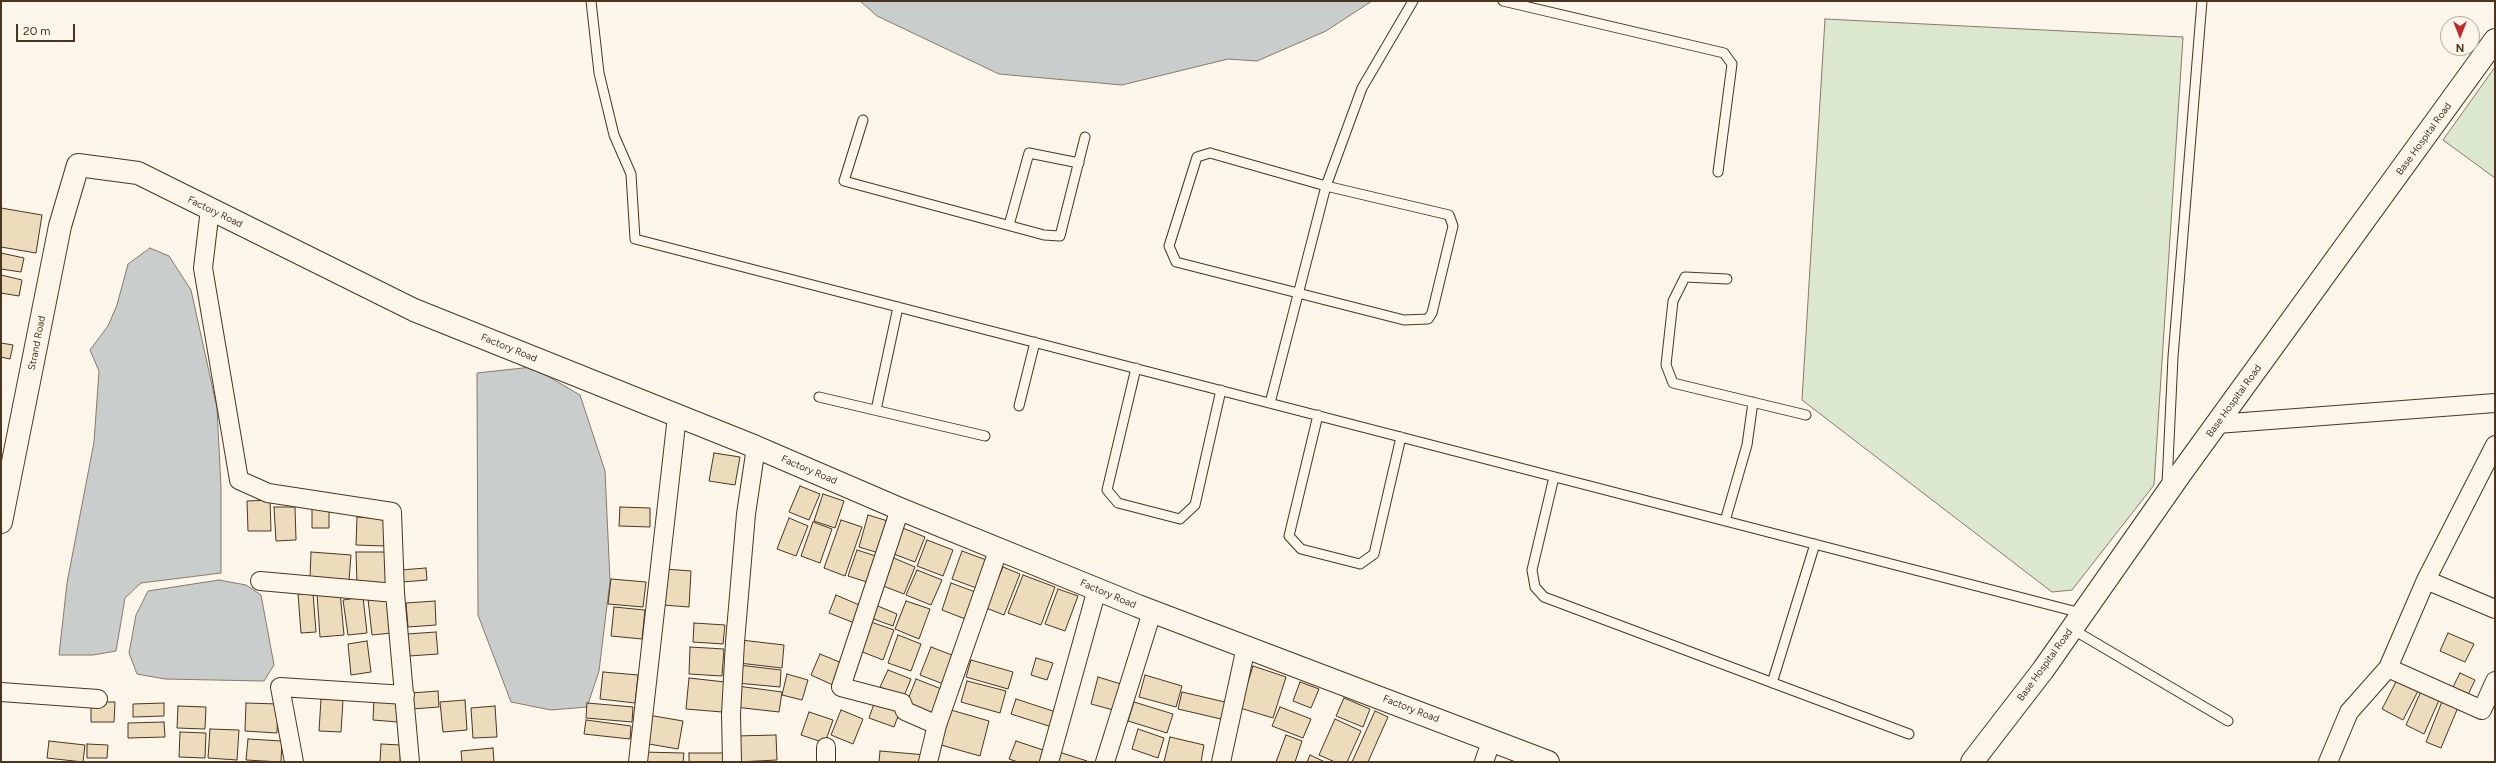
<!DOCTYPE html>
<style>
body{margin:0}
#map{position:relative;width:2496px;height:763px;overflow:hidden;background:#fbf6e9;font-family:Figtree,sans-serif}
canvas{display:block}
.frame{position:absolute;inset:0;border:2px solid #4a3520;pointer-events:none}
.north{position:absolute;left:2440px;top:16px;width:40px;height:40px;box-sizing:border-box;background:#fbf6e9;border:1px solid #b4a999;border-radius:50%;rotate:180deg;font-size:11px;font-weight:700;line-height:16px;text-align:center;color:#4a3520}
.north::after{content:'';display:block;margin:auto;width:14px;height:18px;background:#c62828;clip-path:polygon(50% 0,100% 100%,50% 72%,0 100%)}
.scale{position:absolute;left:16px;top:24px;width:59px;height:18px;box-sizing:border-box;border:2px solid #4a3520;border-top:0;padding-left:5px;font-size:12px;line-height:14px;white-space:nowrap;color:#4a3520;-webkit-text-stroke:3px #fbf6e9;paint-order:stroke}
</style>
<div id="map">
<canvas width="2496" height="763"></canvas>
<div class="frame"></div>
<div class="north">N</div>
<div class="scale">20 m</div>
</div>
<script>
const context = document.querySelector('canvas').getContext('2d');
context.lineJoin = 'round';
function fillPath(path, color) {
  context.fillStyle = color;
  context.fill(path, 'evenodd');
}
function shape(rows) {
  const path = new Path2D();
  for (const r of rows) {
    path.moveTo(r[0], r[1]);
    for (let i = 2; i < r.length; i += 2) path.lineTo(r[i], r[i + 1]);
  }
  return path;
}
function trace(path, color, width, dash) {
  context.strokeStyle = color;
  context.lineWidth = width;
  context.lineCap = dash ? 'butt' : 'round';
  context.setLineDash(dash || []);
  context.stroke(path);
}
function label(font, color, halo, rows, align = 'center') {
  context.font = font + ' Figtree,sans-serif';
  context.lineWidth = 3;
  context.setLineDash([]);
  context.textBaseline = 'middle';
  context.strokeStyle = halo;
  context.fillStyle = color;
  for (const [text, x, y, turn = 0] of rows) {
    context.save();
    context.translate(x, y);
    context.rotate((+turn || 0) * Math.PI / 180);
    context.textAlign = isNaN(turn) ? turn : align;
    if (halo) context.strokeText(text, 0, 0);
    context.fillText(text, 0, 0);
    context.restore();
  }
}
const green = shape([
 [1825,19,2183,37,2154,485,2072,590,2052,592,1802,400,1825,19],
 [2495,67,2495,178,2443,140,2495,67]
]);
fillPath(green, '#dce7d0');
trace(green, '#887966', 1);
const water = shape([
 [860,1,1372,1,1326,31,1257,61,1228,59,1122,85,999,74,877,16,860,1],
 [150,248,169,256,191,290,217,408,221,488,221,573,141,583,125,598,116,651,93,655,59,655,67,583,94,442,99,371,90,350,108,326,117,305,128,264,150,248],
 [532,367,580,395,605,471,610,581,599,671,587,707,551,710,511,702,478,615,477,373,532,367],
 [219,580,246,585,261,595,274,665,264,681,165,679,137,674,129,653,136,615,148,591,219,580]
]);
fillPath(water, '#c9cecd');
trace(water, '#887966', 1);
const building = shape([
 [1,208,42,215,36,253,1,247,1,208],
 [1,253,24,258,21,272,1,269,1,253],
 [1,275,22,280,19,296,1,293,1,275],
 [1,343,13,345,10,359,1,357,1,343],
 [714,453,740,457,735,485,709,481,714,453],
 [800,486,820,494,809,520,789,512,800,486],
 [823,494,844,501,835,528,814,521,823,494],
 [270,500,271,531,248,531,247,501,270,500],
 [274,507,295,507,296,540,276,541,274,507],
 [620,507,650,508,650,527,619,526,620,507],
 [312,509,329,509,329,528,312,528,312,509],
 [868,515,891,522,882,554,859,547,868,515],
 [357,517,386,519,385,546,356,545,357,517],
 [789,518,808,526,796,556,777,549,789,518],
 [841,520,862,527,845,576,824,568,841,520],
 [813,522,832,529,820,563,801,556,813,522],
 [900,527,925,537,915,562,891,553,900,527],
 [927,540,953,550,943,576,917,566,927,540],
 [857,550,879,557,870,583,848,576,857,550],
 [962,551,989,561,979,589,952,579,962,551],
 [311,552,351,555,349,580,310,577,311,552],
 [356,552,388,552,389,583,357,583,356,552],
 [889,556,915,567,904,594,878,584,889,556],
 [1003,567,1020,574,1004,615,986,608,1003,567],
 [426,568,427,580,402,582,401,570,426,568],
 [665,569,691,571,689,607,663,605,665,569],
 [917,570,942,580,931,605,906,595,917,570],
 [1023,575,1055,587,1041,625,1008,613,1023,575],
 [611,579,646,582,643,607,608,604,611,579],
 [951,583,978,593,968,620,942,610,951,583],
 [1058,589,1078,596,1065,631,1045,624,1058,589],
 [340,592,344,635,320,637,317,594,340,592],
 [313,593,316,632,301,633,298,594,313,593],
 [836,595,864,607,857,624,829,613,836,595],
 [363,597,367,633,348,635,343,600,363,597],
 [388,597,392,633,372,635,368,599,388,597],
 [435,601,436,625,408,627,406,603,435,601],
 [906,601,930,609,919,639,895,629,906,601],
 [873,604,897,614,893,626,868,617,873,604],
 [614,607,645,610,642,639,611,636,614,607],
 [871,622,894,630,883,660,860,651,871,622],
 [694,623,725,625,723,644,693,642,694,623],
 [436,632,438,654,409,656,407,634,436,632],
 [2448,633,2474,644,2465,662,2440,651,2448,633],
 [898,635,921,644,911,671,888,663,898,635],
 [741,640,784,645,782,668,739,663,741,640],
 [367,641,371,672,351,675,348,644,367,641],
 [690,647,724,649,722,676,689,674,690,647],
 [931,647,957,657,946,685,920,675,931,647],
 [820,654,844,664,835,686,811,675,820,654],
 [1036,658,1053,663,1047,680,1031,675,1036,658],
 [971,660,1013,672,1008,689,966,677,971,660],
 [739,665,781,670,780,687,737,683,739,665],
 [1253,666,1286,677,1273,718,1240,708,1253,666],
 [888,670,911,679,904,696,880,687,888,670],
 [603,672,638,675,635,703,600,699,603,672],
 [2460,673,2475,680,2466,699,2451,691,2460,673],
 [787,674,808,680,802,700,782,695,787,674],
 [1145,675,1182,686,1176,707,1139,697,1145,675],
 [1098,677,1124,685,1117,711,1091,704,1098,677],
 [689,678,725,682,722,712,686,709,689,678],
 [2398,678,2419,689,2403,720,2382,709,2398,678],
 [916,679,944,690,933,718,905,707,916,679],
 [967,681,1006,691,1000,713,961,702,967,681],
 [1300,682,1319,689,1311,708,1293,701,1300,682],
 [737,686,782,692,779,712,735,707,737,686],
 [2422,689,2440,698,2424,734,2406,725,2422,689],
 [438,691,439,707,412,709,411,693,438,691],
 [1182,692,1225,702,1221,719,1178,709,1182,692],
 [374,698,399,700,398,722,373,720,374,698],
 [876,698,901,708,894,727,869,718,876,698],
 [1344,698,1370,709,1363,727,1336,716,1344,698],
 [321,699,343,700,341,732,319,731,321,699],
 [1016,699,1062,714,1058,729,1011,714,1016,699],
 [2443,699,2459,705,2441,748,2426,742,2443,699],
 [465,700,467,730,443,732,440,702,465,700],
 [91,702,115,702,114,722,91,722,91,702],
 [1134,702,1173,714,1167,733,1128,721,1134,702],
 [164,703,164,716,133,717,133,704,164,703],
 [246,703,278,704,277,733,245,731,246,703],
 [587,703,633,707,632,722,586,718,587,703],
 [178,706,206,707,205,729,177,728,178,706],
 [495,706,497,737,473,738,471,708,495,706],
 [1280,707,1311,719,1303,738,1272,726,1280,707],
 [841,710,863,719,853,744,831,735,841,710],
 [951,710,989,721,980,756,941,745,951,710],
 [1375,711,1388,717,1368,762,1352,762,1375,711],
 [809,712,833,720,825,743,801,735,809,712],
 [648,715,683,721,678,749,643,743,648,715],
 [1335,719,1361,731,1347,762,1335,762,1319,755,1335,719],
 [586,720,631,726,630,739,584,734,586,720],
 [164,722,165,737,128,738,128,723,164,722],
 [210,729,239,730,237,760,208,758,210,729],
 [1138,729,1164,738,1158,758,1132,749,1138,729],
 [180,732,206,733,205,758,179,757,180,732],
 [776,735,777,760,737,762,736,736,776,735],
 [1286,735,1302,741,1295,762,1276,762,1286,735],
 [1170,737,1204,745,1201,762,1164,762,1170,737],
 [248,739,282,741,281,762,246,760,248,739],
 [49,741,85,745,83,762,47,758,49,741],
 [1016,741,1049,752,1046,762,1018,762,1009,759,1016,741],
 [87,744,108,745,107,758,87,758,87,744],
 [381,744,401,745,400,762,380,762,381,744],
 [493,748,494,762,462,762,461,751,493,748],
 [880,751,926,755,925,762,879,762,880,751],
 [641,752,684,753,683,762,640,762,641,752],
 [1059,752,1087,761,1087,762,1056,762,1059,752],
 [689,753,727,753,727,762,689,762,689,753],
 [1310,755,1325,762,1307,762,1310,755]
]);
fillPath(building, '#ecdcbc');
trace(building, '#4a3520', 1);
const lane = shape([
 [591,1,599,73,614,135,631,174,635,239,2081,613],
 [1503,1,1724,53,1732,64,1718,172],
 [863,120,844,181,1044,235,1060,236,1085,137],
 [1210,153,1326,186,1449,215,1453,226,1432,313,1428,319,1404,320,1176,262,1169,246,1197,157,1210,153],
 [1009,225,1029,153,1079,163],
 [1727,279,1685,277,1673,301,1666,365,1673,383,1806,415],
 [1136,368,1107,490,1118,503,1180,519,1195,505,1221,390],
 [819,397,985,436],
 [1270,403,1326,186,1362,88,1413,1],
 [1019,406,1035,342],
 [876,410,898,307],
 [1318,415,1289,536,1301,549,1360,564,1374,554,1401,437],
 [1554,477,1532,570,1535,587,1544,597,1909,734],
 [2167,484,2173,357,2202,1],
 [1725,521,1747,445,1753,402],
 [2072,629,2228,721],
 [1772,683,1815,544]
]);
const street = shape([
 [210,209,203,268,239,480,268,493,392,512,395,593,410,762],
 [2217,424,2495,403],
 [2495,445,2426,580,2495,609],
 [900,509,841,687,902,703,905,711,937,725],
 [260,581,395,593],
 [2388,668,2482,710,2495,681],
 [1,692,98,699],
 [294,762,280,687,405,695],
 [638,762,677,416],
 [732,762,731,714,735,642,746,514,756,447],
 [826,762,826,747],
 [928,762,937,725,999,548],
 [1049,762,1097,589],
 [1105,762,1152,612],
 [1221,762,1246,647],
 [1484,762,1492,739],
 [2328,762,2349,712,2388,668,2426,580]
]);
const secondary = shape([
 [1,522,60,226,78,165,138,173,414,310,756,447,900,509,1138,606,1548,762],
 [1972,762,2043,670,2181,473,2495,40]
]);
trace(lane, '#4a3520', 11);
trace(street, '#4a3520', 20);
trace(secondary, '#4a3520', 24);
trace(lane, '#fbf6e9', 9);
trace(street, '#fbf6e9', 18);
trace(secondary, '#fbf6e9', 22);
label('10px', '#4a3520', '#fbf6e9', [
 ["Base Hospital Road",2424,139,-54],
 ["Factory Road",215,212,26],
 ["Strand Road",37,343,-79],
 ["Factory Road",509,348,22],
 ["Base Hospital Road",2234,401,-54],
 ["Factory Road",809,470,23],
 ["Factory Road",1108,594,23],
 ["Base Hospital Road",2045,665,-54],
 ["Factory Road",1411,709,21]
]);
</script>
